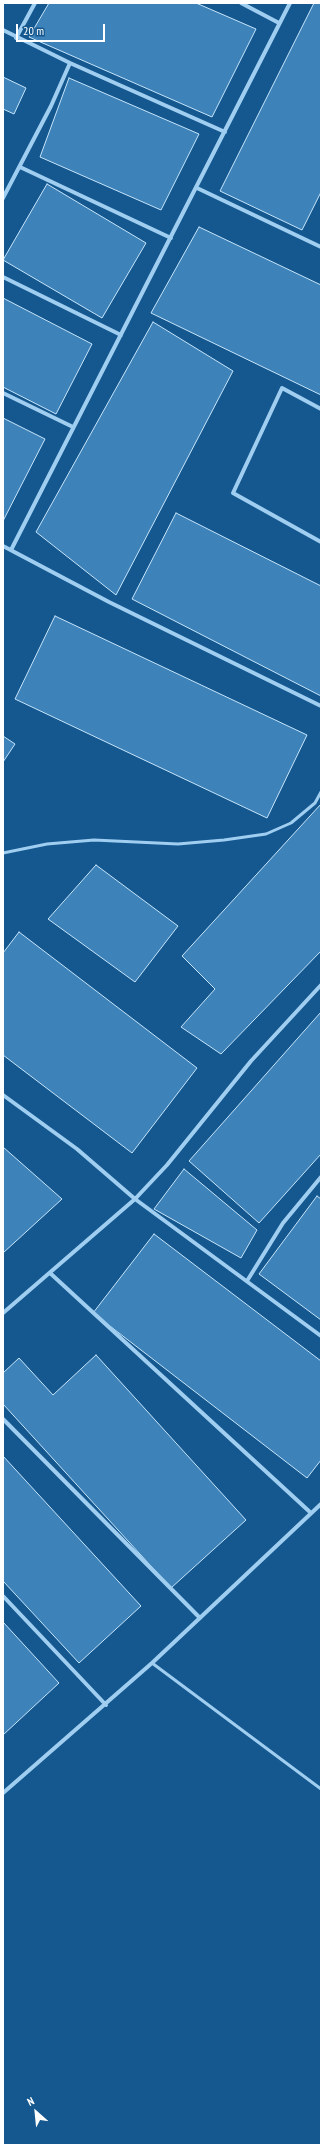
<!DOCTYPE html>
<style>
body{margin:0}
#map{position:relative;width:324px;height:2148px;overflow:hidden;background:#14588f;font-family:"PT Sans Narrow",sans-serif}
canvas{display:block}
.frame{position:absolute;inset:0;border:4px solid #fff;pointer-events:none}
.north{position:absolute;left:16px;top:2092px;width:40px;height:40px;-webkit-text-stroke:3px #14588f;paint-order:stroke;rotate:333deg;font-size:11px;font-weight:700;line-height:16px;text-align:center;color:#fff}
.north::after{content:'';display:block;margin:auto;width:14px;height:18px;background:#fff;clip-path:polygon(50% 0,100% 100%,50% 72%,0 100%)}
.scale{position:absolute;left:16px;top:24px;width:89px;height:18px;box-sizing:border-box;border:2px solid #fff;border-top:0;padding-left:5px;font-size:12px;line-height:14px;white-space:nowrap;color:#fff;-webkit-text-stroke:3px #14588f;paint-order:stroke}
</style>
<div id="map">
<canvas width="324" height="2148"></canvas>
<div class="frame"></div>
<div class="north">N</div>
<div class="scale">20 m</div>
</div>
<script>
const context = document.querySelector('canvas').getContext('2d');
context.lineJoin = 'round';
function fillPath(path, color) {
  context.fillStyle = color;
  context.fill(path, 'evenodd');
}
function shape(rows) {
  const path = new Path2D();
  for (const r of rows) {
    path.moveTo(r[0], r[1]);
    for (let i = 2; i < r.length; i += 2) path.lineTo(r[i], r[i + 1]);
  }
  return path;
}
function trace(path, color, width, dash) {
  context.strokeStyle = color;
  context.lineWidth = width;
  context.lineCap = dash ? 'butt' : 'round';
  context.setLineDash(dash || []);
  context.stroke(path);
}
const building = shape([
 [49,3,196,3,256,29,212,117,29,37,49,3],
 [314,3,321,3,321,192,302,230,220,191,314,3],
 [3,77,26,88,14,114,3,109,3,77],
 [69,78,199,134,161,210,40,157,69,78],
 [47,184,146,243,102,318,3,260,47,184],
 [199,227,321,285,321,395,151,313,199,227],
 [3,298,92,344,56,414,3,387,3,298],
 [153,322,233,371,116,595,36,532,153,322],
 [3,418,45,439,3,521,3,418],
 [176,513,321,586,321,696,132,599,176,513],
 [55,616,307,735,267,818,15,699,55,616],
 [3,736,15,744,3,762,3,736],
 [321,804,321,951,221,1054,181,1027,215,989,182,956,321,804],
 [96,865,178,926,135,982,48,919,96,865],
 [19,932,197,1068,132,1153,3,1055,3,953,19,932],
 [321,1012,321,1154,259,1223,189,1161,321,1012],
 [3,1147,62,1199,3,1253,3,1147],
 [184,1169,257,1230,241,1258,154,1209,184,1169],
 [317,1196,321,1199,321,1320,259,1274,317,1196],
 [154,1234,321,1361,321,1460,307,1478,93,1313,154,1234],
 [96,1355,246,1520,171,1588,3,1404,3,1373,19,1358,53,1395,96,1355],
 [3,1456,141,1606,79,1663,3,1581,3,1456],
 [3,1622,59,1683,3,1735,3,1622]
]);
fillPath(building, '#3d82b8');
trace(building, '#c7e5fc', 1);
trace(shape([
 [3,853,47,844,94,840,178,844,224,840,266,834,291,823,315,803,321,792],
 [152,1663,321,1789]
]), '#a0cef1', 3);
trace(shape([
 [241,3,279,23],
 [3,30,70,63,225,132],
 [16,38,35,3],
 [20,167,171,238],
 [197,188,321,247],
 [3,198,51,106,70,63],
 [3,277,121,335],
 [3,393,73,427],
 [321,409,282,388,233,493,321,542],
 [3,546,109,602,321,706],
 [11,550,290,3],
 [3,1095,77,1149,135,1199,321,1336],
 [50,1273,311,1513],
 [247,1281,283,1223,321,1177],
 [3,1313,135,1199,167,1165,251,1061,321,985],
 [3,1419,200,1618],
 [3,1596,106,1705],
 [3,1793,152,1663,321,1504]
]), '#a0cef1', 4);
</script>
